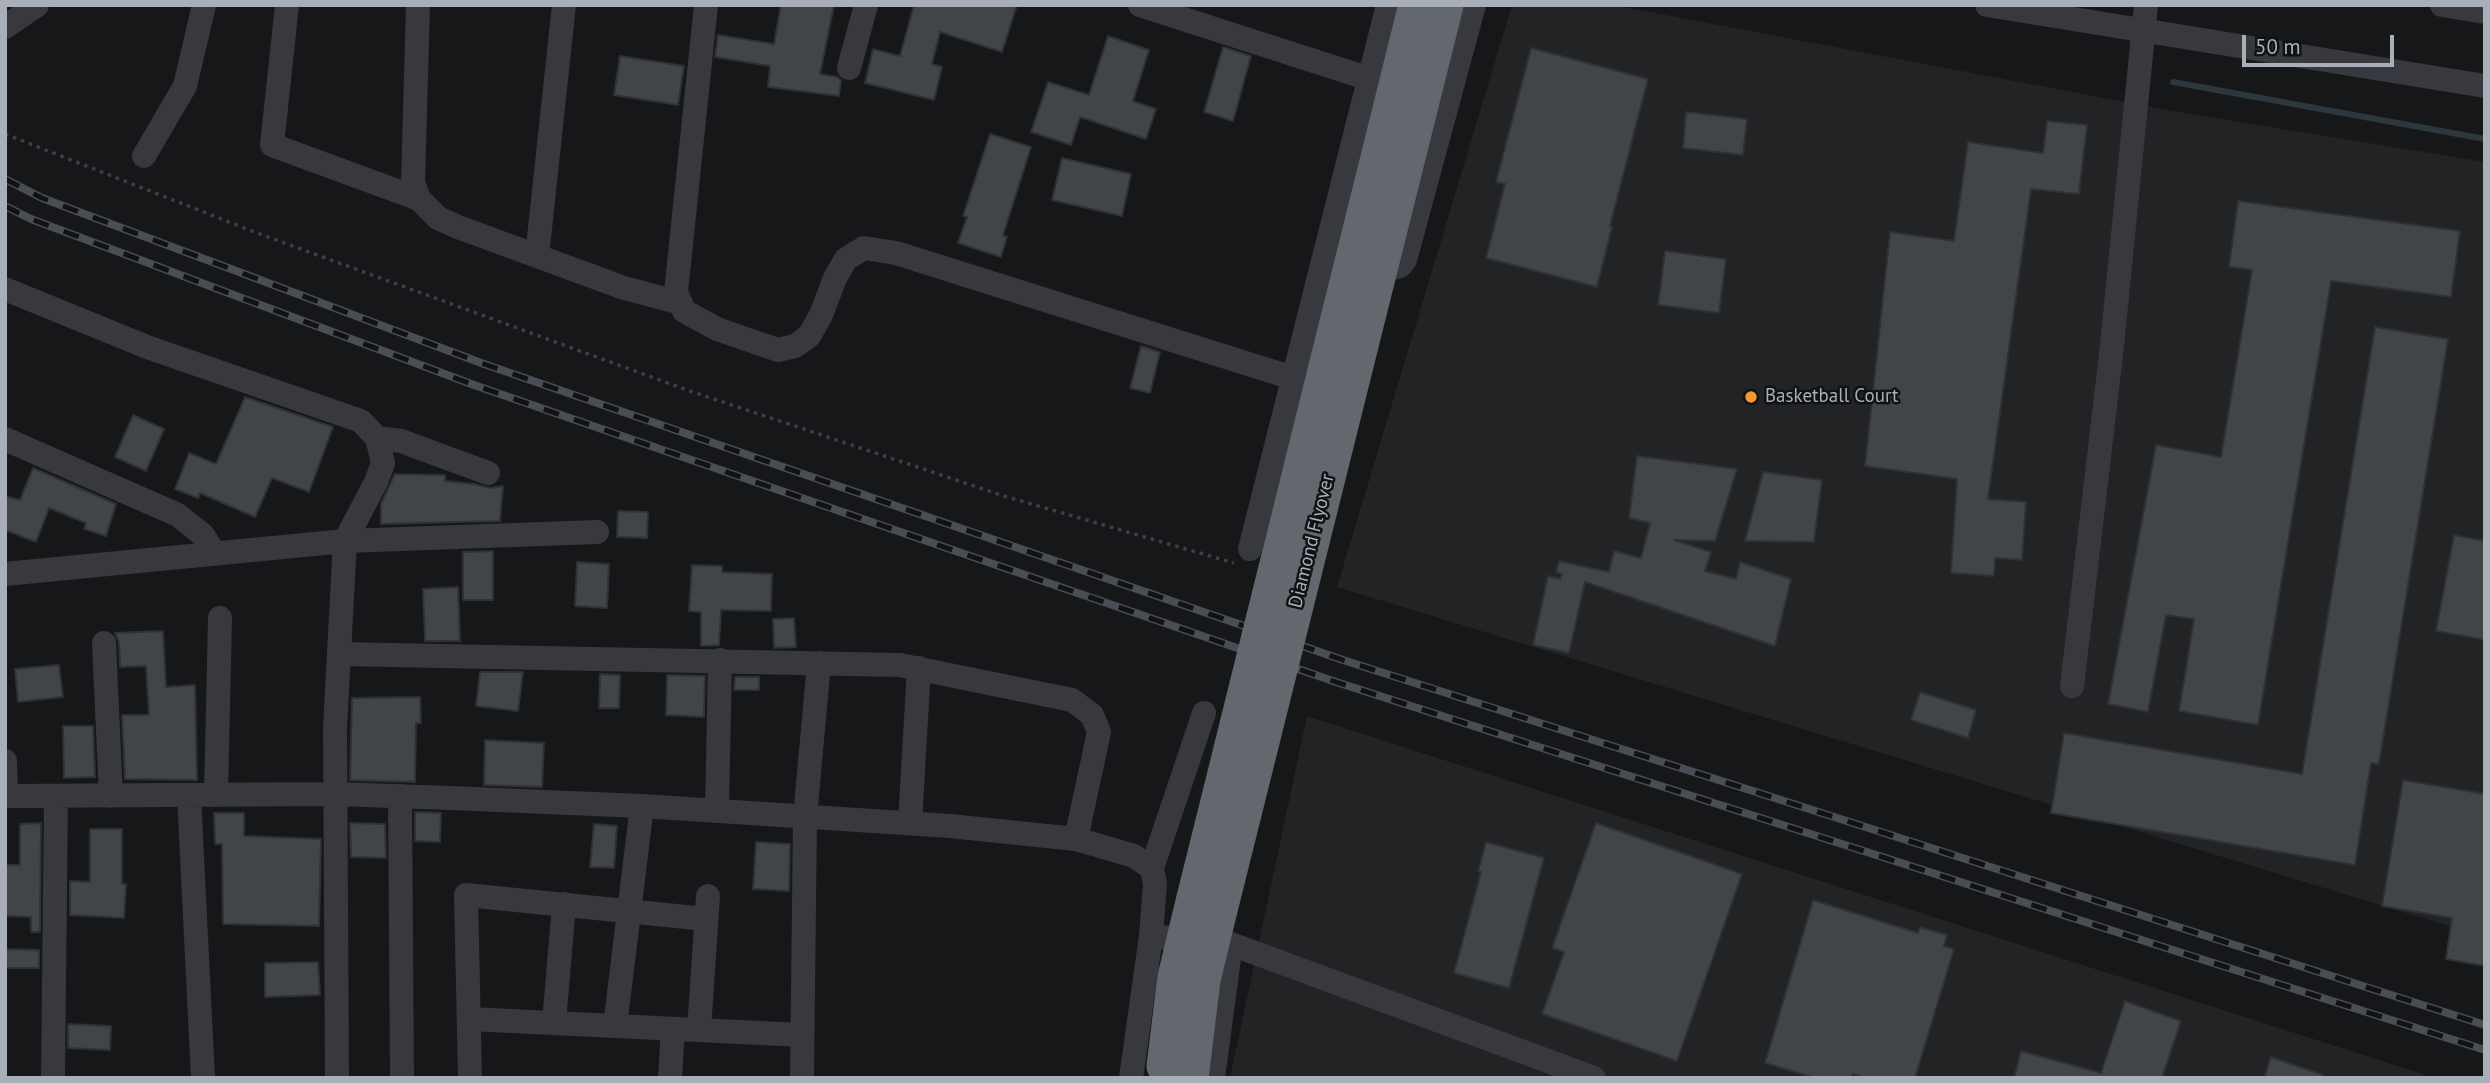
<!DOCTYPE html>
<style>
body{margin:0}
#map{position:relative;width:2490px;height:1083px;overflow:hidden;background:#161718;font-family:"PT Sans",sans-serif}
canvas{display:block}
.frame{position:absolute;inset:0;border:7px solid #a8afb9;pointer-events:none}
.scale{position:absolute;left:2242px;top:35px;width:152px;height:32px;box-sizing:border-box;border:4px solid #a8afb9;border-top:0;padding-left:9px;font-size:21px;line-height:24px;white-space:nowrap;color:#a8afb9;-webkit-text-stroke:5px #111213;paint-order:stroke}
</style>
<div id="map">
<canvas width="2490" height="1083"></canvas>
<div class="frame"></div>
<div class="scale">50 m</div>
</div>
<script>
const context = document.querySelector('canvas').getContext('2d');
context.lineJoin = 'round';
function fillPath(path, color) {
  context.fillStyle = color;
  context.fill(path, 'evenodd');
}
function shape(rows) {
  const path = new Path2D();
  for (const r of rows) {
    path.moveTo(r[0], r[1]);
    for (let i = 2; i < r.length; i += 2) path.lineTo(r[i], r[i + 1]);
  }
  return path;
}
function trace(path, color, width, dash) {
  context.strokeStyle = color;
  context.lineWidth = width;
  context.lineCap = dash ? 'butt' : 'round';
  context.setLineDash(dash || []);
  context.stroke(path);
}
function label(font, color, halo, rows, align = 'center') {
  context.font = font + ' "PT Sans",sans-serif';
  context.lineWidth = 5;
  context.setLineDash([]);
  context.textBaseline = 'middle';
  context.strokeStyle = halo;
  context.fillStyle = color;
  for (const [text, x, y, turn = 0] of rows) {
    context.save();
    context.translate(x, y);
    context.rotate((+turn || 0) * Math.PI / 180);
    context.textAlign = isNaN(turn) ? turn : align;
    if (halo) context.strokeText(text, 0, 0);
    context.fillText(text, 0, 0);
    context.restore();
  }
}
fillPath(shape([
 [1512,5,1613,5,2173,111,2485,162,2485,937,1337,587],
 [1307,716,2435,1078,1230,1078]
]), '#222325');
trace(shape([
 [2173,82,2485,139]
]), '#2c383d', 6);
const building = shape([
 [781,5,834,5,820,74,837,77,841,80,839,96,768,87,770,66,715,57,718,35,774,44,781,5],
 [914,5,1017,5,1002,52,940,32,932,64,942,67,934,100,865,83,873,49,900,56,914,5],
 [1108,36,1149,50,1133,101,1156,109,1146,139,1080,117,1071,145,1031,132,1048,82,1089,95,1108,36],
 [1223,47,1251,56,1233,121,1204,112,1223,47],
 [1531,48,1648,79,1610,226,1612,227,1597,287,1486,258,1505,184,1496,182,1531,48],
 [620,56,684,66,678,105,614,95,620,56],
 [1686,112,1747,119,1743,155,1683,148,1686,112],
 [2047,121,2087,125,2079,194,2031,189,1988,499,2026,502,2022,560,1995,558,1994,576,1951,573,1957,479,1865,466,1890,232,1954,241,1968,142,2043,153,2047,121],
 [990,134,1031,147,1003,235,1007,237,1001,257,958,243,967,217,963,216,990,134],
 [1062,158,1131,174,1122,216,1052,200,1062,158],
 [2238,201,2460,231,2451,297,2331,281,2258,725,2179,711,2194,619,2166,615,2148,712,2108,704,2156,445,2221,457,2252,270,2229,267,2238,201],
 [1665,251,1726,259,1719,313,1658,305,1665,251],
 [2375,327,2448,339,2379,764,2371,763,2355,865,2051,813,2064,733,2302,774,2375,327],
 [1141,346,1160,352,1150,393,1130,388,1141,346],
 [245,397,333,427,309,492,272,478,255,517,200,493,198,498,175,489,189,453,216,464,245,397],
 [133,415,164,429,146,471,115,457,133,415],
 [1637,456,1737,469,1715,541,1674,540,1711,552,1705,571,1736,579,1740,562,1791,579,1775,646,1585,582,1569,653,1533,645,1548,576,1560,579,1562,574,1556,572,1559,561,1609,572,1614,551,1641,558,1650,523,1629,518,1637,456],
 [33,468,116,504,106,536,84,529,86,523,49,508,36,542,5,530,5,496,20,500,33,468],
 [1763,472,1822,480,1814,542,1745,541,1763,472],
 [395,474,445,475,445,481,474,484,490,488,503,486,500,521,381,524,381,504,395,474],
 [618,511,648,512,647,538,617,537,618,511],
 [2454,535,2485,541,2485,640,2436,631,2454,535],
 [493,551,493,600,463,600,463,552,493,551],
 [577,562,609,564,607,608,575,606,577,562],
 [692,565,722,566,722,572,772,574,771,611,721,610,719,645,701,646,701,612,689,611,692,565],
 [458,587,460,641,425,641,423,589,458,587],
 [794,618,796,647,774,648,773,619,794,618],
 [163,631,166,687,195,685,197,780,125,779,122,715,149,715,146,666,120,667,119,642,115,633,163,631],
 [59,665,63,697,18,702,15,669,59,665],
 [480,672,523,672,518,711,476,706,480,672],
 [600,674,620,675,619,708,599,708,600,674],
 [667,675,705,676,704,717,666,715,667,675],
 [735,677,759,677,759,690,734,690,735,677],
 [1920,692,1976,710,1968,738,1911,720,1920,692],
 [420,697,421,723,416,723,415,782,350,780,352,698,420,697],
 [63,726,93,726,95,777,64,778,63,726],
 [485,740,544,743,542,787,484,785,485,740],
 [2403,780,2485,794,2485,966,2446,959,2452,918,2382,906,2403,780],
 [415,812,441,813,440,842,415,841,415,812],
 [214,813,244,813,244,836,321,839,319,926,223,924,222,844,215,844,214,813],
 [41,823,40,932,31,932,31,917,5,916,5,865,20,865,20,824,41,823],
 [350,823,385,824,386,858,351,857,350,823],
 [1596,823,1742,874,1677,1061,1542,1014,1564,952,1552,948,1596,823],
 [594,824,617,826,614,868,590,867,594,824],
 [90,829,122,829,122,884,126,884,124,918,70,915,70,881,90,882,90,829],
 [756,842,790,844,789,891,753,889,756,842],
 [1486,842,1544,858,1509,988,1454,973,1481,872,1478,871,1486,842],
 [1813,900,1918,933,1920,927,1947,935,1944,946,1954,949,1915,1078,1865,1078,1853,1074,1851,1078,1815,1078,1765,1063,1813,900],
 [5,949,39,950,39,968,5,968,5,949],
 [318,962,320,995,265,997,265,963,318,962],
 [2125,1001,2181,1021,2162,1078,2014,1078,2021,1051,2101,1073,2125,1001],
 [68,1024,111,1026,110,1050,68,1048,68,1024],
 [2271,1057,2323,1075,2323,1078,2264,1078,2271,1057]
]);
fillPath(building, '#424548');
trace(building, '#303134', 2);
trace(shape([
 [5,134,257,233,687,390,1004,496,1234,563]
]), '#3d4045', 3.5, [3.5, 5]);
trace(shape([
 [287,5,272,145,419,199],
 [418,5,413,183,419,199,438,218,458,227,624,288,681,303],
 [706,5,676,292,684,311,717,329,778,350,795,346,809,336,821,315,835,278,846,259,864,248,896,253,1293,378],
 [1140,5,1370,79],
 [1987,5,2485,86],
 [2442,5,2485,12],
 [5,27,37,5],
 [849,68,866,5],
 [144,156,185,86,204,5],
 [537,256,564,5],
 [1369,261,1393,268,1400,266,1405,260,1474,5],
 [5,289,147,347,361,421,377,438,383,463,376,482,345,541,335,728,337,1078],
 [377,438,401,441,488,473],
 [5,439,178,515,203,535,214,553],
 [1250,549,1388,5],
 [5,574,345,541,597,532],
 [104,643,111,796],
 [339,654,900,665,1072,700,1092,715,1099,732,1076,839],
 [2072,686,2112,346,2146,5],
 [5,761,6,796],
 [216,795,220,618],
 [5,796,336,794,449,798,642,806,950,826,1076,839,1134,856,1152,868,1155,884,1151,936],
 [189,796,203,1078],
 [400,796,402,1078],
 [717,811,720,660],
 [910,823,919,668],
 [1152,868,1204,713],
 [1231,944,1594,1078],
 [469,1019,802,1035],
 [554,1023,564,904],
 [615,1026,642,806],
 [699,1030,708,896],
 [53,1078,56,796],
 [470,1078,466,895,706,919],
 [670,1078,673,1029],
 [802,1078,805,817,819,663],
 [1131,1078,1151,936,1168,938],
 [1213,1078,1231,944,1215,943]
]), '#37393e', 24);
const rail = shape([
 [5,179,42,198,484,364,1343,660,2485,1025],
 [5,206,31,219,474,385,1333,681,2485,1050]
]);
trace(rail, '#4a4d53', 8);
trace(rail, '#111213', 5, [16]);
trace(shape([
 [1165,1066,1176,977,1192,910,1417,5],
 [1190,1078,1202,980,1218,914,1445,5]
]), '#63686f', 37);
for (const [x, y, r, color] of [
 [1751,397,7,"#f59831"]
]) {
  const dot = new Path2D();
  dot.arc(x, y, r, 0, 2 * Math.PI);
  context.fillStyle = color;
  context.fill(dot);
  trace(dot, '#111213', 2.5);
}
label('19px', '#a8afb9', '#111213', [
 ["Basketball Court",1765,397]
], 'left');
label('19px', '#a8afb9', '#111213', [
 ["Diamond Flyover",1312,541,-76]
]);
</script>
